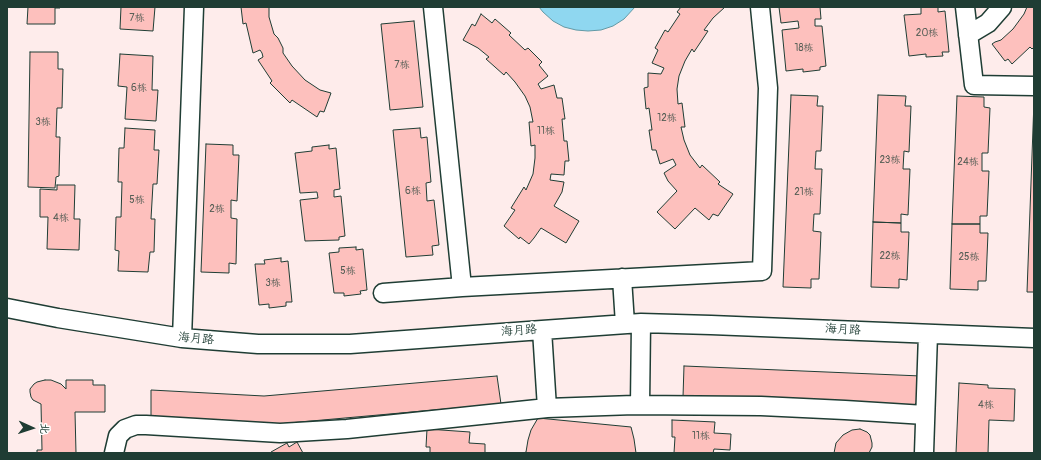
<!DOCTYPE html>
<meta charset="utf-8">
<style>
body{margin:0}
#map{position:relative;width:1041px;height:460px;overflow:hidden;background:#feeceb;font-family:Pangolin,"LXGW WenKai TC",sans-serif}
canvas{display:block}
.frame{position:absolute;inset:0;border:8px solid #1f3d34;pointer-events:none}
.north{position:absolute;left:12px;top:408px;width:40px;height:40px;-webkit-text-stroke:3px #fff;paint-order:stroke;rotate:93deg;font-size:11px;font-weight:700;line-height:16px;text-align:center;color:#1f3d34}
.north::after{content:'';display:block;margin:auto;width:14px;height:18px;background:#1f3d34;clip-path:polygon(50% 0,100% 100%,50% 72%,0 100%)}
</style>
<div id="map">
<canvas width="1041" height="460"></canvas>
<div class="frame"></div>
<div class="north">北</div>
</div>
<script>
const context = document.querySelector('canvas').getContext('2d');
context.lineJoin = 'round';
function fillPath(path, color) {
  context.fillStyle = color;
  context.fill(path, 'evenodd');
}
function shape(rows) {
  const path = new Path2D();
  for (const r of rows) {
    path.moveTo(r[0], r[1]);
    for (let i = 2; i < r.length; i += 2) path.lineTo(r[i], r[i + 1]);
  }
  return path;
}
function trace(path, color, width, dash) {
  context.strokeStyle = color;
  context.lineWidth = width;
  context.lineCap = dash ? 'butt' : 'round';
  context.setLineDash(dash || []);
  context.stroke(path);
}
function label(font, color, halo, rows, align = 'center') {
  context.font = font + ' Pangolin,"LXGW WenKai TC",sans-serif';
  context.lineWidth = 4;
  context.setLineDash([]);
  context.textBaseline = 'middle';
  context.strokeStyle = halo;
  context.fillStyle = color;
  for (const [text, x, y, turn = 0] of rows) {
    context.save();
    context.translate(x, y);
    context.rotate((+turn || 0) * Math.PI / 180);
    context.textAlign = isNaN(turn) ? turn : align;
    if (halo) context.strokeText(text, 0, 0);
    context.fillText(text, 0, 0);
    context.restore();
  }
}
const water = shape([
 [539,7,635,7,624,19,613,26,601,30,588,31,576,30,564,27,553,21,543,12,539,7]
]);
fillPath(water, '#8fd7f0');
trace(water, '#6299a5', 1);
const building = shape([
 [28,7,60,7,60,8,55,8,55,24,27,24,28,7],
 [121,7,155,7,153,31,120,29,121,7],
 [241,7,269,7,269,17,274,34,278,38,283,48,283,53,292,66,305,80,320,90,331,93,324,112,320,111,317,117,292,100,290,103,270,83,272,81,258,60,263,57,262,53,260,50,253,53,246,23,243,24,241,7],
 [681,7,725,7,713,18,704,30,708,31,694,52,692,49,685,61,679,76,677,89,678,104,682,103,685,127,681,127,684,140,690,155,700,168,702,165,720,182,718,184,733,194,718,216,713,214,709,220,695,208,675,229,657,212,677,191,668,181,664,173,676,165,673,159,660,164,656,150,652,150,649,130,652,130,649,108,646,109,644,88,648,87,648,73,661,74,664,68,652,63,658,50,655,48,665,30,668,32,680,14,677,12,681,7],
 [779,7,820,7,821,19,815,19,815,26,822,26,826,66,820,67,820,70,803,72,803,69,786,71,782,30,799,28,798,21,781,23,779,7],
 [921,7,938,7,938,12,945,11,949,52,942,52,943,56,926,57,926,54,909,56,904,15,921,14,921,7],
 [1027,7,1034,7,1034,47,1032,49,1030,47,1012,64,1008,59,1005,61,992,44,995,42,1001,40,1013,29,1024,14,1027,7],
 [481,14,492,23,495,19,511,33,509,35,525,50,528,48,542,62,539,65,548,76,538,84,541,89,554,85,557,98,562,98,565,119,562,119,564,141,567,141,569,161,565,161,564,175,551,174,550,180,564,182,562,192,554,206,579,221,566,243,541,228,534,238,529,244,520,237,519,239,504,226,515,210,511,208,524,187,526,190,533,174,535,158,535,145,531,146,529,122,533,122,530,107,525,96,515,82,506,72,504,75,486,59,489,57,478,48,463,40,472,24,475,26,481,14],
 [414,21,423,107,390,110,381,24,414,21],
 [30,52,58,52,58,69,63,69,62,108,57,108,56,137,60,137,59,176,56,177,55,188,28,187,30,52],
 [120,54,153,56,152,90,158,90,156,121,125,119,127,87,118,86,120,54],
 [791,95,818,96,817,106,823,106,821,151,816,151,815,169,822,169,820,214,814,214,813,231,821,232,819,279,811,279,811,288,783,287,791,95],
 [878,95,906,96,905,106,911,106,909,152,904,151,903,169,910,169,908,215,901,214,901,223,873,222,878,95],
 [957,96,984,97,984,107,990,108,988,153,982,153,982,171,989,171,987,216,980,216,980,224,952,224,957,96],
 [1034,101,1034,292,1027,292,1034,101],
 [125,128,155,130,154,150,159,150,157,184,153,184,151,219,155,219,154,252,150,252,148,272,118,271,119,251,115,250,116,217,121,217,122,182,118,182,119,148,124,148,125,128],
 [420,128,421,138,427,137,431,182,426,183,427,201,434,200,439,245,432,246,433,255,406,257,393,130,420,128],
 [206,144,233,145,233,155,239,155,237,201,231,200,231,218,237,219,236,264,229,263,229,273,201,272,206,144],
 [329,145,329,149,336,148,340,189,334,190,334,197,341,196,345,236,339,237,339,240,305,241,300,200,318,198,317,192,300,193,295,153,312,151,312,147,329,145],
 [57,185,75,185,74,219,80,219,79,250,47,249,48,217,40,217,40,189,57,190,57,185],
 [873,222,901,223,901,232,909,232,907,280,899,279,899,288,871,287,873,222],
 [952,224,980,224,980,233,988,233,986,281,978,281,978,290,950,289,952,224],
 [356,247,356,250,363,249,367,290,360,291,361,294,344,296,344,293,334,293,329,253,339,252,339,248,356,247],
 [281,258,281,262,288,261,292,302,286,302,286,306,269,308,269,304,259,305,255,264,265,264,264,260,281,258],
 [684,366,921,376,919,406,683,397,684,366],
 [497,376,501,404,278,424,242,425,151,420,151,390,264,396,497,376],
 [45,380,51,380,61,384,66,389,66,380,93,380,93,385,105,385,105,412,75,412,76,453,37,453,37,450,42,450,41,404,33,400,31,397,30,392,30,389,34,384,37,382,45,380],
 [959,383,988,385,988,388,1015,389,1014,421,989,420,988,453,956,453,959,383],
 [538,418,631,427,634,439,636,453,524,453,526,452,528,440,531,430,538,418],
 [672,420,715,422,714,433,731,434,730,450,714,449,713,453,674,453,675,437,672,437,672,420],
 [427,429,470,432,469,443,485,444,485,453,430,453,430,447,426,447,427,429],
 [860,429,867,432,870,435,872,443,872,447,869,453,834,453,836,443,843,435,852,430,860,429],
 [297,442,303,453,271,453,271,452,287,443,289,447,297,442]
]);
fillPath(building, '#fdc0bd');
trace(building, '#1f3d34', 1);
const minor = shape([
 [433,7,462,287],
 [965,7,974,85,1034,86],
 [968,35,988,23,1002,7],
 [622,278,625,324],
 [383,293,462,287,762,271,768,88,760,7],
 [7,308,58,318,182,338,258,344,350,344,542,330,641,323,711,325,1034,338],
 [542,330,547,408],
 [182,338,194,7],
 [640,405,641,323],
 [114,453,118,436,125,429,136,425,146,425,280,433,347,429,547,408,634,405,761,406,845,410,925,415],
 [924,453,928,334]
]);
trace(minor, '#1f3d34', 21);
trace(minor, '#fff', 18);
label('10px', '#565e56', null, [
 ["7栋",137,18],
 ["20栋",927,33],
 ["18栋",804,48],
 ["7栋",402,65],
 ["6栋",139,88],
 ["12栋",667,118],
 ["3栋",43,122],
 ["11栋",546,131],
 ["23栋",890,160],
 ["24栋",968,162],
 ["6栋",413,191],
 ["21栋",804,192],
 ["5栋",137,200],
 ["2栋",217,209],
 ["4栋",61,218],
 ["22栋",890,256],
 ["25栋",969,257],
 ["5栋",348,271],
 ["3栋",273,283],
 ["4栋",986,405],
 ["11栋",701,436]
]);
label('12px', '#1f3d34', '#fff', [
 ["海月路",843,330,3],
 ["海月路",519,331,-4],
 ["海月路",196,339,5]
]);
</script>
